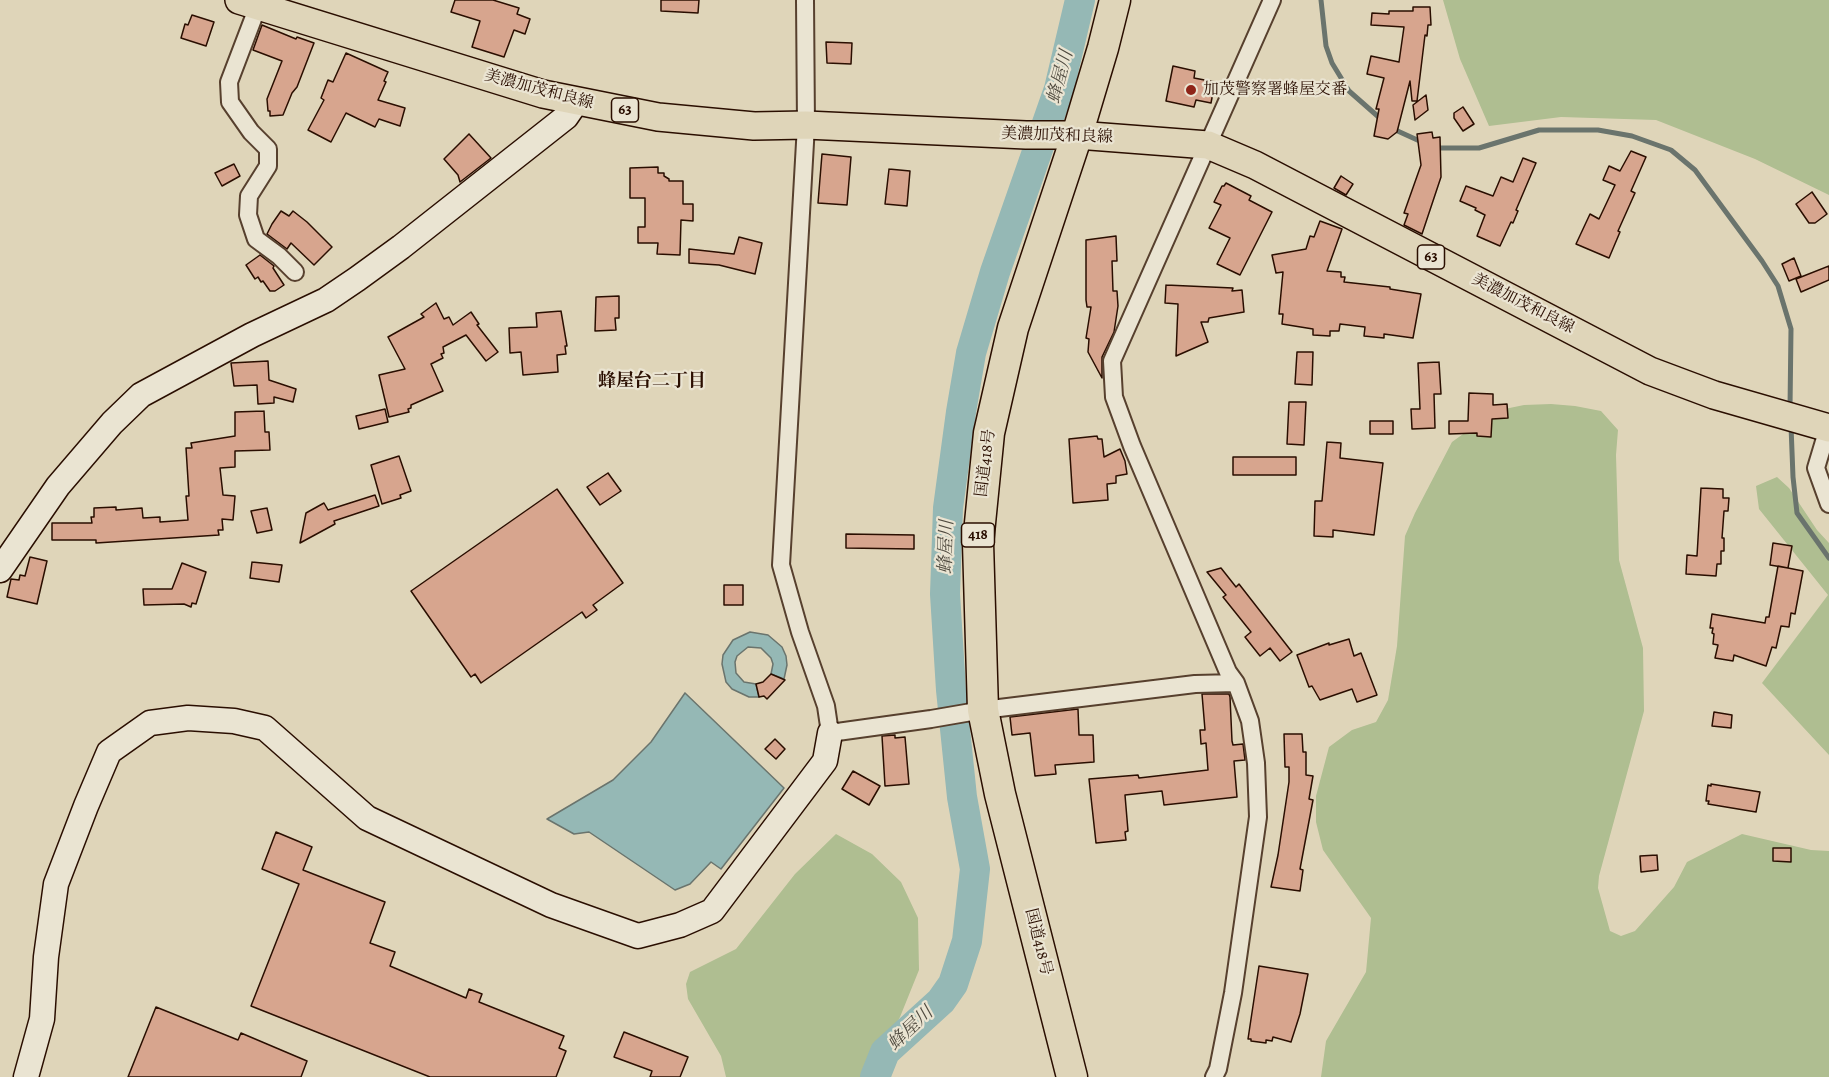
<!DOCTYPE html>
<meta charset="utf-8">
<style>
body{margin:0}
canvas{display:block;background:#dfd5b9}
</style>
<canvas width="1829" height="1077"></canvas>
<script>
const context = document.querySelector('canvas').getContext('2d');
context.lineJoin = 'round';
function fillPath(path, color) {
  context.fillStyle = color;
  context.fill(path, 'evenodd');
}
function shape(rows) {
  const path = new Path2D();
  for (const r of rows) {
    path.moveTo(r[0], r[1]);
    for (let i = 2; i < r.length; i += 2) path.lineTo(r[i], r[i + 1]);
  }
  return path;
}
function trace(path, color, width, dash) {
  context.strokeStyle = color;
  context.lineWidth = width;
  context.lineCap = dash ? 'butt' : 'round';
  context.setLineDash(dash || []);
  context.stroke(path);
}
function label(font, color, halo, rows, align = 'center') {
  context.font = font + ' Alegreya,"Noto Serif JP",serif';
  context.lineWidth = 4.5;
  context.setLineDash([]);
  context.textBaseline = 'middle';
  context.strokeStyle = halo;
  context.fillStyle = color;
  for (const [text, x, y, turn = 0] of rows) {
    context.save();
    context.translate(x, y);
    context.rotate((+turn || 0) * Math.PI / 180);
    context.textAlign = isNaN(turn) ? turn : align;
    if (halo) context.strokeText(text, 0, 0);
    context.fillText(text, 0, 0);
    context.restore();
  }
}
fillPath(shape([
 [1443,0,1829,0,1829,195,1755,159,1656,120,1561,117,1489,126,1460,59],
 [1551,404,1575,406,1601,411,1618,430,1616,455,1619,560,1643,648,1644,711,1599,876,1598,888,1610,931,1621,936,1635,931,1674,887,1687,862,1742,834,1811,850,1829,851,1829,1077,1321,1077,1326,1041,1366,972,1371,918,1323,850,1316,822,1316,796,1329,747,1352,730,1376,722,1388,700,1397,646,1405,536,1415,513,1452,442,1495,411,1524,405],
 [1777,477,1789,488,1817,530,1829,543,1829,755,1762,683,1828,595,1759,509,1756,486],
 [836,834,872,854,901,882,918,918,919,970,900,1017,868,1077,726,1077,721,1056,688,999,686,984,690,972,736,949,795,874]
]), '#afbe91');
const water = shape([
 [750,632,768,635,782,647,786,656,787,665,784,679,771,674,773,664,771,658,761,648,748,647,737,656,735,662,736,673,744,682,756,684,759,697,749,697,732,689,726,682,722,664,723,655,733,640,750,632],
 [685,693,784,788,721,869,711,862,690,884,675,890,589,832,574,834,547,819,613,780,651,742,685,693]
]);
fillPath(water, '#95b8b5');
trace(water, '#6a746d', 1.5);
trace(shape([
 [1321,0,1326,46,1332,63,1349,91,1382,120],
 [1391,128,1424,143],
 [1435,148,1479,148,1539,130,1598,130,1632,136,1671,150,1695,170,1762,261,1778,286,1791,329,1790,408],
 [1791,426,1793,477,1797,513,1829,558]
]), '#6a746d', 5);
trace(shape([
 [875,1077,885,1052,941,1001,953,984,967,941,975,869,962,797,951,690,945,594,948,508,961,412,971,353,995,272,1059,89,1080,0]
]), '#95b8b5', 30);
const building = shape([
 [455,0,493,0,519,8,517,14,530,19,525,34,514,30,504,57,472,47,480,21,451,12,455,0],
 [661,0,699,0,698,13,661,11,661,0],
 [1413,7,1430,7,1431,25,1428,25,1427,36,1425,35,1417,101,1412,101,1410,81,1397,132,1388,139,1374,136,1379,109,1376,109,1384,78,1367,74,1371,56,1399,62,1404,27,1371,25,1372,13,1389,14,1389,11,1413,11,1413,7],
 [192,15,214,22,206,46,181,38,185,24,188,25,192,15],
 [262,25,296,39,297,37,314,43,297,87,292,93,283,115,270,116,270,111,268,111,267,99,282,61,253,50,262,25],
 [826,42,852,43,851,64,827,63,826,42],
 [346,53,388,72,384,81,386,82,378,100,405,108,400,126,379,119,375,127,346,113,331,142,308,130,324,100,321,98,328,80,333,82,346,53],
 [1173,66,1195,71,1194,78,1215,82,1211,103,1196,100,1194,107,1166,101,1173,66],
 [1426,95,1428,110,1415,120,1413,105,1426,95],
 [1463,107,1474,124,1463,131,1454,118,1454,113,1463,107],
 [1432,132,1433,138,1440,137,1441,177,1422,234,1404,225,1408,214,1404,213,1421,165,1417,134,1432,132],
 [469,134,491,158,460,182,458,175,444,159,469,134],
 [1631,151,1646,157,1631,191,1635,193,1618,231,1620,232,1609,258,1576,244,1590,214,1599,219,1615,185,1603,180,1609,166,1620,171,1631,151],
 [822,154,851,157,847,205,818,203,822,154],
 [1523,158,1536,163,1516,210,1518,211,1513,223,1511,222,1500,246,1477,236,1485,215,1475,210,1476,208,1460,201,1466,186,1493,196,1501,177,1513,182,1523,158],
 [234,164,240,176,222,186,215,173,234,164],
 [658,167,658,173,664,173,664,176,669,179,669,181,683,181,683,204,693,204,693,221,681,220,680,255,657,254,658,243,638,243,638,227,645,227,645,198,630,198,630,168,658,167],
 [889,169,910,171,907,206,885,204,889,169],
 [1341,176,1353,184,1346,195,1334,188,1341,176],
 [1226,183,1251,196,1249,200,1272,212,1240,275,1217,264,1230,238,1209,228,1221,205,1214,202,1222,186,1224,186,1226,183],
 [1812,192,1827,214,1815,223,1809,223,1796,204,1812,192],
 [281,211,289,216,293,211,307,222,332,247,314,265,291,243,287,249,267,234,272,224,281,211],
 [1320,221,1342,229,1327,271,1341,272,1341,277,1345,277,1344,282,1390,287,1390,289,1421,294,1413,338,1384,334,1384,338,1364,336,1365,327,1340,324,1339,331,1330,331,1330,336,1313,335,1313,329,1282,324,1283,314,1279,314,1283,272,1276,273,1272,255,1306,249,1310,236,1314,237,1320,221],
 [1116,236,1117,261,1112,261,1113,291,1117,291,1118,306,1114,332,1102,357,1102,378,1088,352,1089,339,1086,338,1091,307,1087,307,1086,300,1086,240,1116,236],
 [739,237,762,243,755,274,719,265,689,263,689,249,734,254,739,237],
 [260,255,274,266,273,268,284,285,275,291,270,291,263,281,261,282,258,277,255,279,246,265,260,255],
 [1794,258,1801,276,1789,281,1782,264,1794,258],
 [1829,266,1829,280,1801,292,1796,279,1829,266],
 [1166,285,1233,288,1232,291,1242,290,1244,312,1209,318,1208,322,1201,322,1208,342,1176,356,1178,304,1165,303,1166,285],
 [619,296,619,318,615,318,616,330,595,331,596,297,619,296],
 [436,303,444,319,449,317,453,325,471,312,479,324,477,325,498,352,486,361,466,335,443,347,444,353,441,354,443,358,431,364,443,391,411,405,411,408,408,409,409,412,389,417,379,375,405,369,388,337,424,317,421,314,436,303],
 [561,311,567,346,565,346,566,354,557,355,558,372,523,375,521,352,510,353,509,328,537,327,536,313,561,311],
 [1297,352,1313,352,1312,385,1295,384,1297,352],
 [268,361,269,380,296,389,293,402,274,397,274,403,258,404,257,385,234,386,231,363,268,361],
 [1439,362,1441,394,1434,394,1435,428,1412,429,1411,409,1420,409,1418,363,1439,362],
 [1469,393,1493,394,1493,405,1507,404,1508,418,1492,419,1491,437,1477,436,1477,433,1449,434,1449,421,1468,421,1469,393],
 [1289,402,1306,402,1304,445,1287,444,1289,402],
 [385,409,388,422,359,429,356,416,385,409],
 [264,411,265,432,269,432,270,450,235,451,235,467,220,468,223,495,235,496,233,520,222,519,223,530,218,530,219,535,96,543,96,540,52,540,52,523,92,523,91,517,94,517,94,508,116,507,116,510,142,508,143,518,160,517,160,522,188,520,186,496,189,496,186,448,192,448,191,443,235,436,235,412,264,411],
 [1370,421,1393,421,1393,434,1370,434,1370,421],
 [1097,436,1098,439,1102,439,1104,457,1120,449,1125,461,1127,474,1116,476,1116,483,1107,484,1108,500,1073,503,1069,439,1097,436],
 [1327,442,1341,443,1340,458,1383,463,1374,535,1333,530,1333,537,1314,536,1315,501,1322,501,1327,442],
 [399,456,411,491,400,495,401,498,382,504,371,465,399,456],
 [1233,457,1296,457,1296,475,1233,475,1233,457],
 [608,473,621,491,600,505,587,487,608,473],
 [1701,488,1723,489,1723,498,1729,498,1728,511,1724,511,1722,538,1724,538,1724,551,1721,551,1721,564,1717,564,1716,576,1686,574,1687,555,1697,556,1701,488],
 [557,489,623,583,593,605,597,610,586,618,582,612,481,683,475,674,471,677,411,591,557,489],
 [375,495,379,506,334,521,335,524,300,543,306,513,324,503,328,510,375,495],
 [267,508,272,530,257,533,251,511,267,508],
 [846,534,914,535,914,549,846,548,846,534],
 [1773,543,1792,546,1788,568,1770,565,1773,543],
 [30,557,47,561,37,604,7,597,11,579,19,580,20,575,25,576,30,557],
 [252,562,282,565,279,582,250,578,252,562],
 [182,563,206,572,196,604,192,603,191,607,184,604,144,605,143,589,172,589,182,563],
 [1778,566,1803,571,1795,614,1791,613,1789,627,1781,626,1776,648,1772,647,1766,666,1734,655,1733,661,1715,658,1718,645,1713,644,1714,634,1712,633,1713,628,1710,628,1712,614,1765,623,1766,617,1769,617,1778,566],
 [1221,568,1236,587,1239,584,1292,652,1280,661,1270,648,1260,656,1245,637,1251,632,1223,597,1226,595,1207,572,1221,568],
 [724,585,743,585,743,605,724,605,724,585],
 [1349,639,1354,656,1361,653,1377,695,1357,702,1352,689,1320,700,1312,686,1309,687,1297,655,1329,643,1329,645,1349,639],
 [771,674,785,680,767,699,764,696,759,697,756,684,763,682,771,674],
 [1202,694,1229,694,1230,697,1232,741,1233,745,1243,744,1245,760,1234,761,1237,797,1164,805,1162,791,1125,795,1128,831,1125,832,1126,840,1096,843,1089,779,1138,775,1139,778,1208,770,1206,743,1201,744,1200,730,1205,730,1202,694],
 [1078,709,1079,735,1093,735,1094,762,1055,765,1056,774,1035,776,1030,733,1012,735,1010,717,1078,709],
 [1714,712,1732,715,1731,728,1712,726,1714,712],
 [1284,734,1302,734,1303,752,1306,752,1306,775,1313,776,1309,799,1313,800,1300,869,1303,870,1300,891,1271,887,1278,855,1289,782,1289,767,1285,767,1284,734],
 [895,735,895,738,905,737,909,784,885,786,882,736,895,735],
 [775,739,785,749,776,759,765,749,775,739],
 [853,771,880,786,869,805,842,789,853,771],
 [1711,784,1760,792,1756,812,1708,804,1709,801,1706,801,1708,785,1711,786,1711,784],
 [276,832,312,847,303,870,385,902,370,943,395,952,390,966,466,998,469,989,482,994,479,1002,564,1036,559,1048,566,1051,556,1077,430,1077,251,1006,299,884,262,869,276,832],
 [1773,848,1791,848,1791,862,1773,861,1773,848],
 [1657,855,1658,870,1641,872,1640,856,1657,855],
 [1259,966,1308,974,1300,1014,1291,1042,1273,1037,1272,1041,1266,1040,1266,1043,1251,1041,1251,1039,1248,1039,1259,966],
 [156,1007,238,1040,241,1033,307,1061,301,1077,128,1077,156,1007],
 [624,1032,688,1057,680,1077,650,1077,652,1071,614,1057,624,1032]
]);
fillPath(building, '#d7a58e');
trace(building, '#2a0e00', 1.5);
const street = shape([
 [805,0,806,125,781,565,800,632,826,706,830,733,931,719,983,710,1195,684,1236,683],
 [258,6,229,82,230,102,251,132,268,149,268,166,249,196,248,215,256,239,279,256,295,272],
 [1828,428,1816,468,1829,504],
 [1214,1077,1218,1069,1233,993,1258,817,1256,763,1250,721,1236,683,1228,672,1132,446,1114,397,1112,361,1272,0]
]);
const secondary = shape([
 [0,570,58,486,112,423,141,395,252,335,326,300,357,279,401,247,566,117,577,101],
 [26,1077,42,1019,46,957,56,884,86,806,109,752,150,723,188,718,234,721,265,728,367,818,551,905,638,936,680,925,712,911,825,761,830,733]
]);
const primary = shape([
 [239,0,543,94,658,117,754,126,806,125,1026,135,1077,135,1208,145,1255,165,1650,371,1714,395,1829,428]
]);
const highway = shape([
 [1072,1077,1000,794,983,710,978,543,989,433,1013,328,1077,135,1103,48,1115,0]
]);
trace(street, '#57402e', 20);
trace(secondary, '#2a0e00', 27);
trace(primary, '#2a0e00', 30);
trace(highway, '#2a0e00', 33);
trace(street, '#eae4d2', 16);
trace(secondary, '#eae4d2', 24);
trace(primary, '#dfd5b9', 27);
trace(highway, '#dfd5b9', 30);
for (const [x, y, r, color] of [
 [1191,90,6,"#8f2418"]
]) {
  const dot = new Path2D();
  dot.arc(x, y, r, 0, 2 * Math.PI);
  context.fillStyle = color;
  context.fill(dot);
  trace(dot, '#eae4d2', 2);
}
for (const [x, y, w] of [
 [625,110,27],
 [1431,257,27],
 [978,535,33]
]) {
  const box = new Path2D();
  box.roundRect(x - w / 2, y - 12, w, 24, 4.5);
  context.fillStyle = '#eae4d2';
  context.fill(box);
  trace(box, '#2a0e00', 1.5);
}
label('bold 15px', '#2a0e00', null, [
 ["63",625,110],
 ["63",1431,257],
 ["418",978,535]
]);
label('16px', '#2a0e00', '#eae4d2', [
 ["美濃加茂和良線",539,90,15],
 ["美濃加茂和良線",1057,136,2],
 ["美濃加茂和良線",1523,304,27],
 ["国道418号",986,463,-83],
 ["国道418号",1038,942,76]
]);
label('16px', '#2a0e00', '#eae4d2', [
 ["加茂警察署蜂屋交番",1203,90]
], 'left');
label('italic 18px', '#4f4a3f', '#eae4d2', [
 ["蜂屋川",1061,77,-75],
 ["蜂屋川",947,547,-88],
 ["蜂屋川",911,1029,-43]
]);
label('bold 18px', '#2a0e00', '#eae4d2', [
 ["蜂屋台二丁目",652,382]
]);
</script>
